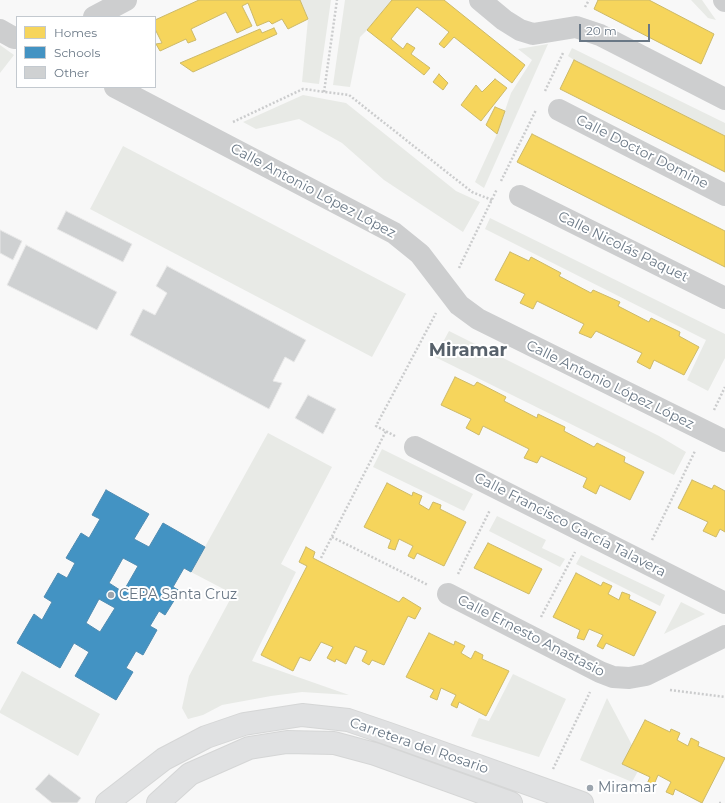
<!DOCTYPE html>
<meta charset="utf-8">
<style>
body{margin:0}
#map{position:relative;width:725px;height:803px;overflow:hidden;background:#f8f8f8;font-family:Montserrat,sans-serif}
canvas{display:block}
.legend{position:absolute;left:16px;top:16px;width:140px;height:72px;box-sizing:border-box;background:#fff;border:1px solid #c3c9cf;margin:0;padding:5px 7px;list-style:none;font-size:12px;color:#6a7886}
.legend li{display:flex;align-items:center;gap:8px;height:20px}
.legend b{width:20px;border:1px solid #c3c9cf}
.scale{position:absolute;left:579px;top:24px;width:71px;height:18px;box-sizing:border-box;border:2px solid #6a7886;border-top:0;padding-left:5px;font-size:12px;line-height:14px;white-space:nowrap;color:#6a7886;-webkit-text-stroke:3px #fff;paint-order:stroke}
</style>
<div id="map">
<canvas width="725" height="803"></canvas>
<ul class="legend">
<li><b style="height:11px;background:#f6d55c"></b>Homes</li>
<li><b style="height:11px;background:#4393c3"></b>Schools</li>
<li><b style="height:11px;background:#cfd1d2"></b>Other</li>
</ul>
<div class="scale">20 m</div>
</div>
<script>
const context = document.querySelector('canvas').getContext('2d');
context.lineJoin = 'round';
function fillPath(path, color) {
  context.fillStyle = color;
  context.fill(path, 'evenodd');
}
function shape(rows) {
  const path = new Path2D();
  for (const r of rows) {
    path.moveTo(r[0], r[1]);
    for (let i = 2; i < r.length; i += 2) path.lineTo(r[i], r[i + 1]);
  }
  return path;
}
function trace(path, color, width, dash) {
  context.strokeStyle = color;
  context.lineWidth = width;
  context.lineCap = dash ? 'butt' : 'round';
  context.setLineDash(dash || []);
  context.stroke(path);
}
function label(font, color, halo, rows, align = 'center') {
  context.font = font + ' Montserrat,sans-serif';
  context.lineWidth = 4;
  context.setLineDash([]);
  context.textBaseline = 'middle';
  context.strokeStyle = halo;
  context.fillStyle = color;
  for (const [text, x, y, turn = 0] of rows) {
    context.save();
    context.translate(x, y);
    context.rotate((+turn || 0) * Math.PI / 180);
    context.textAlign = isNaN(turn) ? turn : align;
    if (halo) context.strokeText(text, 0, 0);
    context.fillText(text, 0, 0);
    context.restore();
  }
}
fillPath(shape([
 [300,0,331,0,319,84,302,82,308,19],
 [345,0,392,0,367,30,360,37,350,87,333,85],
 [691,0,702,0,716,20,708,18],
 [548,44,484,188,475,182,497,134,511,93,532,60,518,49],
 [0,45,14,55,0,73],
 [572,48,725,123,725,136,574,60,568,56],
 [303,95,346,103,456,191,480,202,463,232,384,180,342,143,299,119,256,129,243,122],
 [123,146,406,294,372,357,90,209],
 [490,218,725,334,725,358,708,391,687,380,706,340,485,229],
 [449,331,659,436,686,452,674,475,435,357],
 [268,433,332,467,281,564,296,572,252,661,349,695,302,692,271,696,222,705,203,715,188,719,182,708,189,676,233,594,191,572],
 [382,449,473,494,464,511,373,467],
 [497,516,546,540,542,548,565,559,560,567,489,531],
 [581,555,665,595,660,606,576,564],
 [681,602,705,614,664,634],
 [22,671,100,714,78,756,0,713,0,711],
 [513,674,566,699,539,757,471,736,479,718,489,721],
 [607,698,632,745,622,764,638,771,632,782,580,760]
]), '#e8eae6');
const homes = shape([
 [199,0,300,0,308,19,288,29,282,19,272,24,269,21,257,26,248,3,242,6,252,26,237,33,226,12,191,29,196,40,188,43,186,39,160,51,156,44,162,43,155,29,155,20,199,0],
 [392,0,444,0,525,65,512,83,454,37,444,48,439,44,449,32,417,7,391,39,403,49,407,43,415,48,411,54,430,68,424,75,367,30,392,0],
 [598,0,649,0,714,34,701,64,594,9,598,0],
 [274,28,277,34,193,72,180,63,260,29,262,33,274,28],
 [574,60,725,136,725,172,560,89,574,60],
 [439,74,448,83,443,90,433,82,439,74],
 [495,79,507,88,481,121,461,105,476,85,482,92,495,79],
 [495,107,505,111,497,134,486,125,495,107],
 [532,134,725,231,725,267,517,162,532,134],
 [510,252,529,261,531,257,561,273,559,276,591,293,593,290,620,302,618,306,649,322,651,318,680,332,679,336,699,347,684,375,654,360,650,369,637,362,642,353,596,331,591,338,579,333,584,324,537,301,533,309,520,303,525,294,495,280,510,252],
 [455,377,474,386,477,382,506,397,504,401,537,418,538,414,565,427,564,431,594,447,597,443,625,457,624,462,644,472,630,500,600,485,596,494,583,487,587,478,541,456,537,463,524,458,529,449,483,426,479,435,466,428,471,419,441,405,455,377],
 [692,480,712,489,714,485,725,491,725,532,720,529,716,537,703,531,708,522,678,508,692,480],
 [387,483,412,496,413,492,422,496,419,504,429,510,433,502,441,505,440,509,466,522,444,566,417,553,414,559,408,556,413,546,399,539,395,550,388,548,391,540,364,527,387,483],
 [488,543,542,569,529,594,474,568,488,543],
 [306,547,315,552,313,558,399,602,403,597,421,608,415,619,408,616,384,665,372,660,369,665,362,661,367,651,355,646,346,664,336,659,335,662,327,658,333,647,321,642,310,661,300,657,293,671,261,655,307,566,299,562,306,547],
 [576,573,601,586,603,582,612,586,608,594,619,600,622,592,630,595,629,599,656,612,634,656,606,643,603,649,597,646,603,635,589,629,584,640,577,638,580,630,553,617,576,573],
 [429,633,454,645,455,641,465,646,461,653,471,659,475,651,483,655,482,659,509,671,486,716,459,702,457,708,451,705,456,695,441,688,437,700,430,697,434,690,406,677,429,633],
 [645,720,670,732,671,729,680,733,677,740,688,746,691,738,699,742,698,746,725,758,702,803,675,789,673,795,666,792,671,782,658,775,653,787,647,784,650,777,622,764,645,720]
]);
fillPath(homes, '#f6d55c');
trace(homes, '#ccb969', 1);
const schools = shape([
 [106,490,149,514,134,539,149,547,163,523,205,547,191,572,184,568,173,587,180,591,165,615,159,611,150,626,157,630,143,655,136,651,126,668,133,672,116,700,75,676,89,652,74,643,60,668,17,643,34,614,42,620,52,602,44,597,58,573,67,578,75,563,66,558,81,533,89,538,100,519,92,515,106,490],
 [123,558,138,566,123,592,109,583,123,558],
 [99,599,115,608,100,632,86,623,99,599]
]);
fillPath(schools, '#4393c3');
trace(schools, '#4f8bb1', 1);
const building = shape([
 [66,211,132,244,123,262,57,229,66,211],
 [0,230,22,241,13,260,0,253,0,230],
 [26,245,117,292,97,330,7,285,26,245],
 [167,266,306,340,294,362,285,357,273,381,282,383,269,409,130,335,143,309,155,315,167,293,156,286,167,266],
 [308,395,336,409,323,434,295,418,308,395],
 [49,774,81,798,77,803,52,803,35,789,49,774]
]);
fillPath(building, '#cfd1d2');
trace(building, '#e8e8e8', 1);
const major = shape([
 [107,803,164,759,206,737,244,724,302,715,348,720,389,734,582,803],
 [158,803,190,774,249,748,287,742,334,743,375,754,511,803]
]);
trace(major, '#d5d6d6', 24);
trace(shape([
 [585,7,589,0],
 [545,91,563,53],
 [324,92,337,0],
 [233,122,303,89,349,95,472,192,492,200],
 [501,181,536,110],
 [459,268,497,189],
 [714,410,725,387],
 [395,436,376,426,436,313],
 [332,537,428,585],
 [652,540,695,451],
 [321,558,386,431],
 [458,574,490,510],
 [541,617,575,552],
 [670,690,725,697],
 [553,769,590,692],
 [719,803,721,803]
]), '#cbcccd', 2.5, [2, 2]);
trace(shape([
 [480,0,504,20,520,30,533,34,576,27,600,35,725,99],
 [724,0,725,1],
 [94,17,126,0],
 [0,30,14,38,17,37],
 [115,87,394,233,420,254,459,305,478,319,725,441],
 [559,110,725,195],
 [520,196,725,298],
 [415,447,725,603],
 [448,594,600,672,613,677,629,678,646,675,725,636]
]), '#cdcecf', 22);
trace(major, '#e0e1e2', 22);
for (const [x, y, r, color] of [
 [111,595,4,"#9ca5ae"],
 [590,788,4,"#9ca5ae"]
]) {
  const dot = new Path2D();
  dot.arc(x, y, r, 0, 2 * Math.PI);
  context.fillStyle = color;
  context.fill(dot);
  trace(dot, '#fff', 1.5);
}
label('14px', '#6a7886', '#fff', [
 ["Calle Doctor Domine",642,152,27],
 ["Calle Antonio López López",313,191,28],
 ["Calle Nicolás Paquet",623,247,26],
 ["Calle Antonio López López",610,385,26],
 ["Calle Francisco García Talavera",570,525,27],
 ["Calle Ernesto Anastasio",531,636,27],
 ["Carretera del Rosario",419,746,19]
]);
label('14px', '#6a7886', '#fff', [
 ["CEPA Santa Cruz",119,595],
 ["Miramar",598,788]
], 'left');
label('bold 18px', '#57616b', '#fff', [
 ["Miramar",468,351]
]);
</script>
